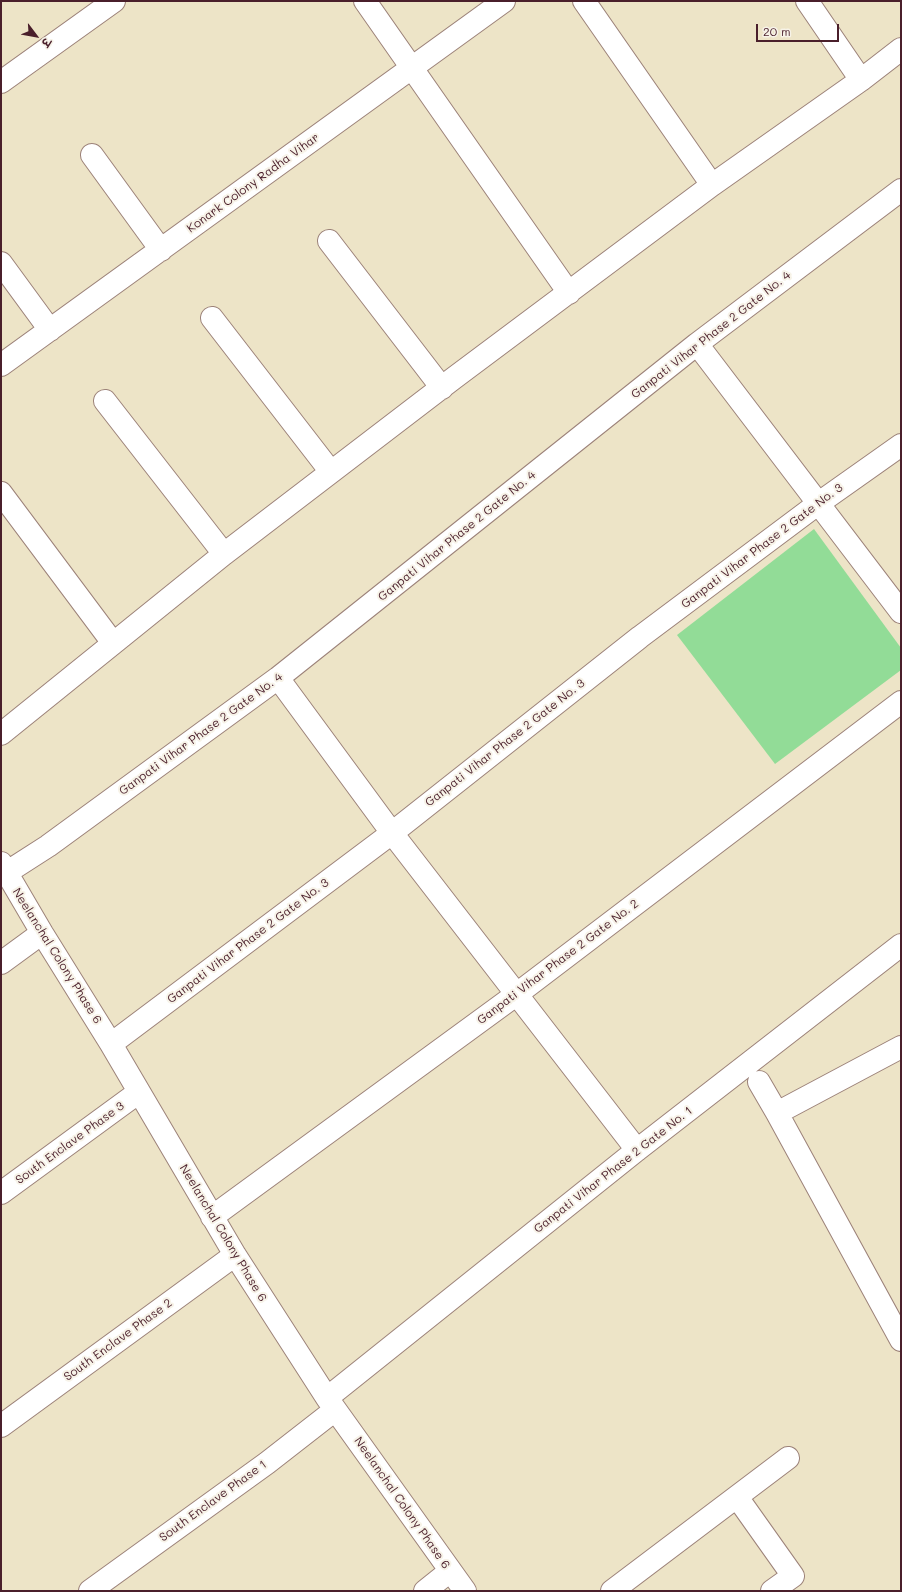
<!DOCTYPE html>
<meta charset="utf-8">
<style>
body{margin:0}
#map{position:relative;width:902px;height:1592px;overflow:hidden;background:#ede4c7;font-family:Mali,"Playpen Sans Deva",sans-serif}
canvas{display:block}
.frame{position:absolute;inset:0;border:2px solid #4a1f2b;pointer-events:none}
.north{position:absolute;left:16px;top:16px;width:40px;height:40px;-webkit-text-stroke:3px #f7f3e8;paint-order:stroke;rotate:122deg;font-size:11px;font-weight:700;line-height:16px;text-align:center;color:#4a1f2b}
.north::after{content:'';display:block;margin:auto;width:14px;height:18px;background:#4a1f2b;clip-path:polygon(50% 0,100% 100%,50% 72%,0 100%)}
.scale{position:absolute;left:756px;top:24px;width:83px;height:18px;box-sizing:border-box;border:2px solid #4a1f2b;border-top:0;padding-left:5px;font-size:12px;line-height:14px;white-space:nowrap;color:#4a1f2b;-webkit-text-stroke:3px #f7f3e8;paint-order:stroke}
</style>
<div id="map">
<canvas width="902" height="1592"></canvas>
<div class="frame"></div>
<div class="north">उ</div>
<div class="scale">20 m</div>
</div>
<script>
const context = document.querySelector('canvas').getContext('2d');
context.lineJoin = 'round';
function fillPath(path, color) {
  context.fillStyle = color;
  context.fill(path, 'evenodd');
}
function shape(rows) {
  const path = new Path2D();
  for (const r of rows) {
    path.moveTo(r[0], r[1]);
    for (let i = 2; i < r.length; i += 2) path.lineTo(r[i], r[i + 1]);
  }
  return path;
}
function trace(path, color, width, dash) {
  context.strokeStyle = color;
  context.lineWidth = width;
  context.lineCap = dash ? 'butt' : 'round';
  context.setLineDash(dash || []);
  context.stroke(path);
}
function label(font, color, halo, rows, align = 'center') {
  context.font = font + ' Mali,sans-serif';
  context.lineWidth = 4;
  context.setLineDash([]);
  context.textBaseline = 'middle';
  context.strokeStyle = halo;
  context.fillStyle = color;
  for (const [text, x, y, turn = 0] of rows) {
    context.save();
    context.translate(x, y);
    context.rotate((+turn || 0) * Math.PI / 180);
    context.textAlign = isNaN(turn) ? turn : align;
    if (halo) context.strokeText(text, 0, 0);
    context.fillText(text, 0, 0);
    context.restore();
  }
}
fillPath(shape([
 [814,529,901,648,901,670,775,764,677,635]
]), '#92dc97');
const minor = shape([
 [365,1,569,293],
 [584,1,712,185],
 [807,1,861,80],
 [1,82,114,1],
 [92,155,161,250],
 [329,241,442,388],
 [1,263,50,330],
 [212,318,331,472],
 [697,344,901,612],
 [1,365,504,1],
 [105,401,224,554],
 [1,493,113,643],
 [278,678,392,833,637,1150],
 [1,734,224,554,454,378,712,185,861,80,901,49],
 [1,863,42,933,111,1044,235,1255,327,1398,465,1591],
 [6,873,48,846,278,678,697,344,901,190],
 [1,963,42,933],
 [111,1044,392,833,640,637,819,503,901,445],
 [901,1047,777,1113,901,1340],
 [759,1082,777,1113],
 [1,1193,139,1092],
 [212,1217,517,994,901,702],
 [327,1398,637,1150,901,945],
 [1,1426,235,1255],
 [737,1497,793,1576,772,1591],
 [90,1591,267,1463,335,1410],
 [425,1591,450,1571],
 [612,1591,788,1458]
]);
trace(minor, '#9c8279', 24);
trace(minor, '#fff', 22);
label('12px', '#4a1f2b', '#f7f3e8', [
 ["Konark Colony Radha Vihar",253,183,-36],
 ["Ganpati Vihar Phase 2 Gate No. 4",711,335,-38],
 ["Ganpati Vihar Phase 2 Gate No. 4",457,536,-39],
 ["Ganpati Vihar Phase 2 Gate No. 3",762,546,-37],
 ["Ganpati Vihar Phase 2 Gate No. 4",201,734,-36],
 ["Ganpati Vihar Phase 2 Gate No. 3",505,743,-38],
 ["Ganpati Vihar Phase 2 Gate No. 3",248,941,-37],
 ["Neelanchal Colony Phase 6",57,956,58],
 ["Ganpati Vihar Phase 2 Gate No. 2",558,962,-37],
 ["South Enclave Phase 3",70,1143,-36],
 ["Ganpati Vihar Phase 2 Gate No. 1",613,1170,-38],
 ["Neelanchal Colony Phase 6",223,1233,59],
 ["South Enclave Phase 2",118,1340,-36],
 ["South Enclave Phase 1",213,1501,-36],
 ["Neelanchal Colony Phase 6",402,1503,55]
]);
</script>
